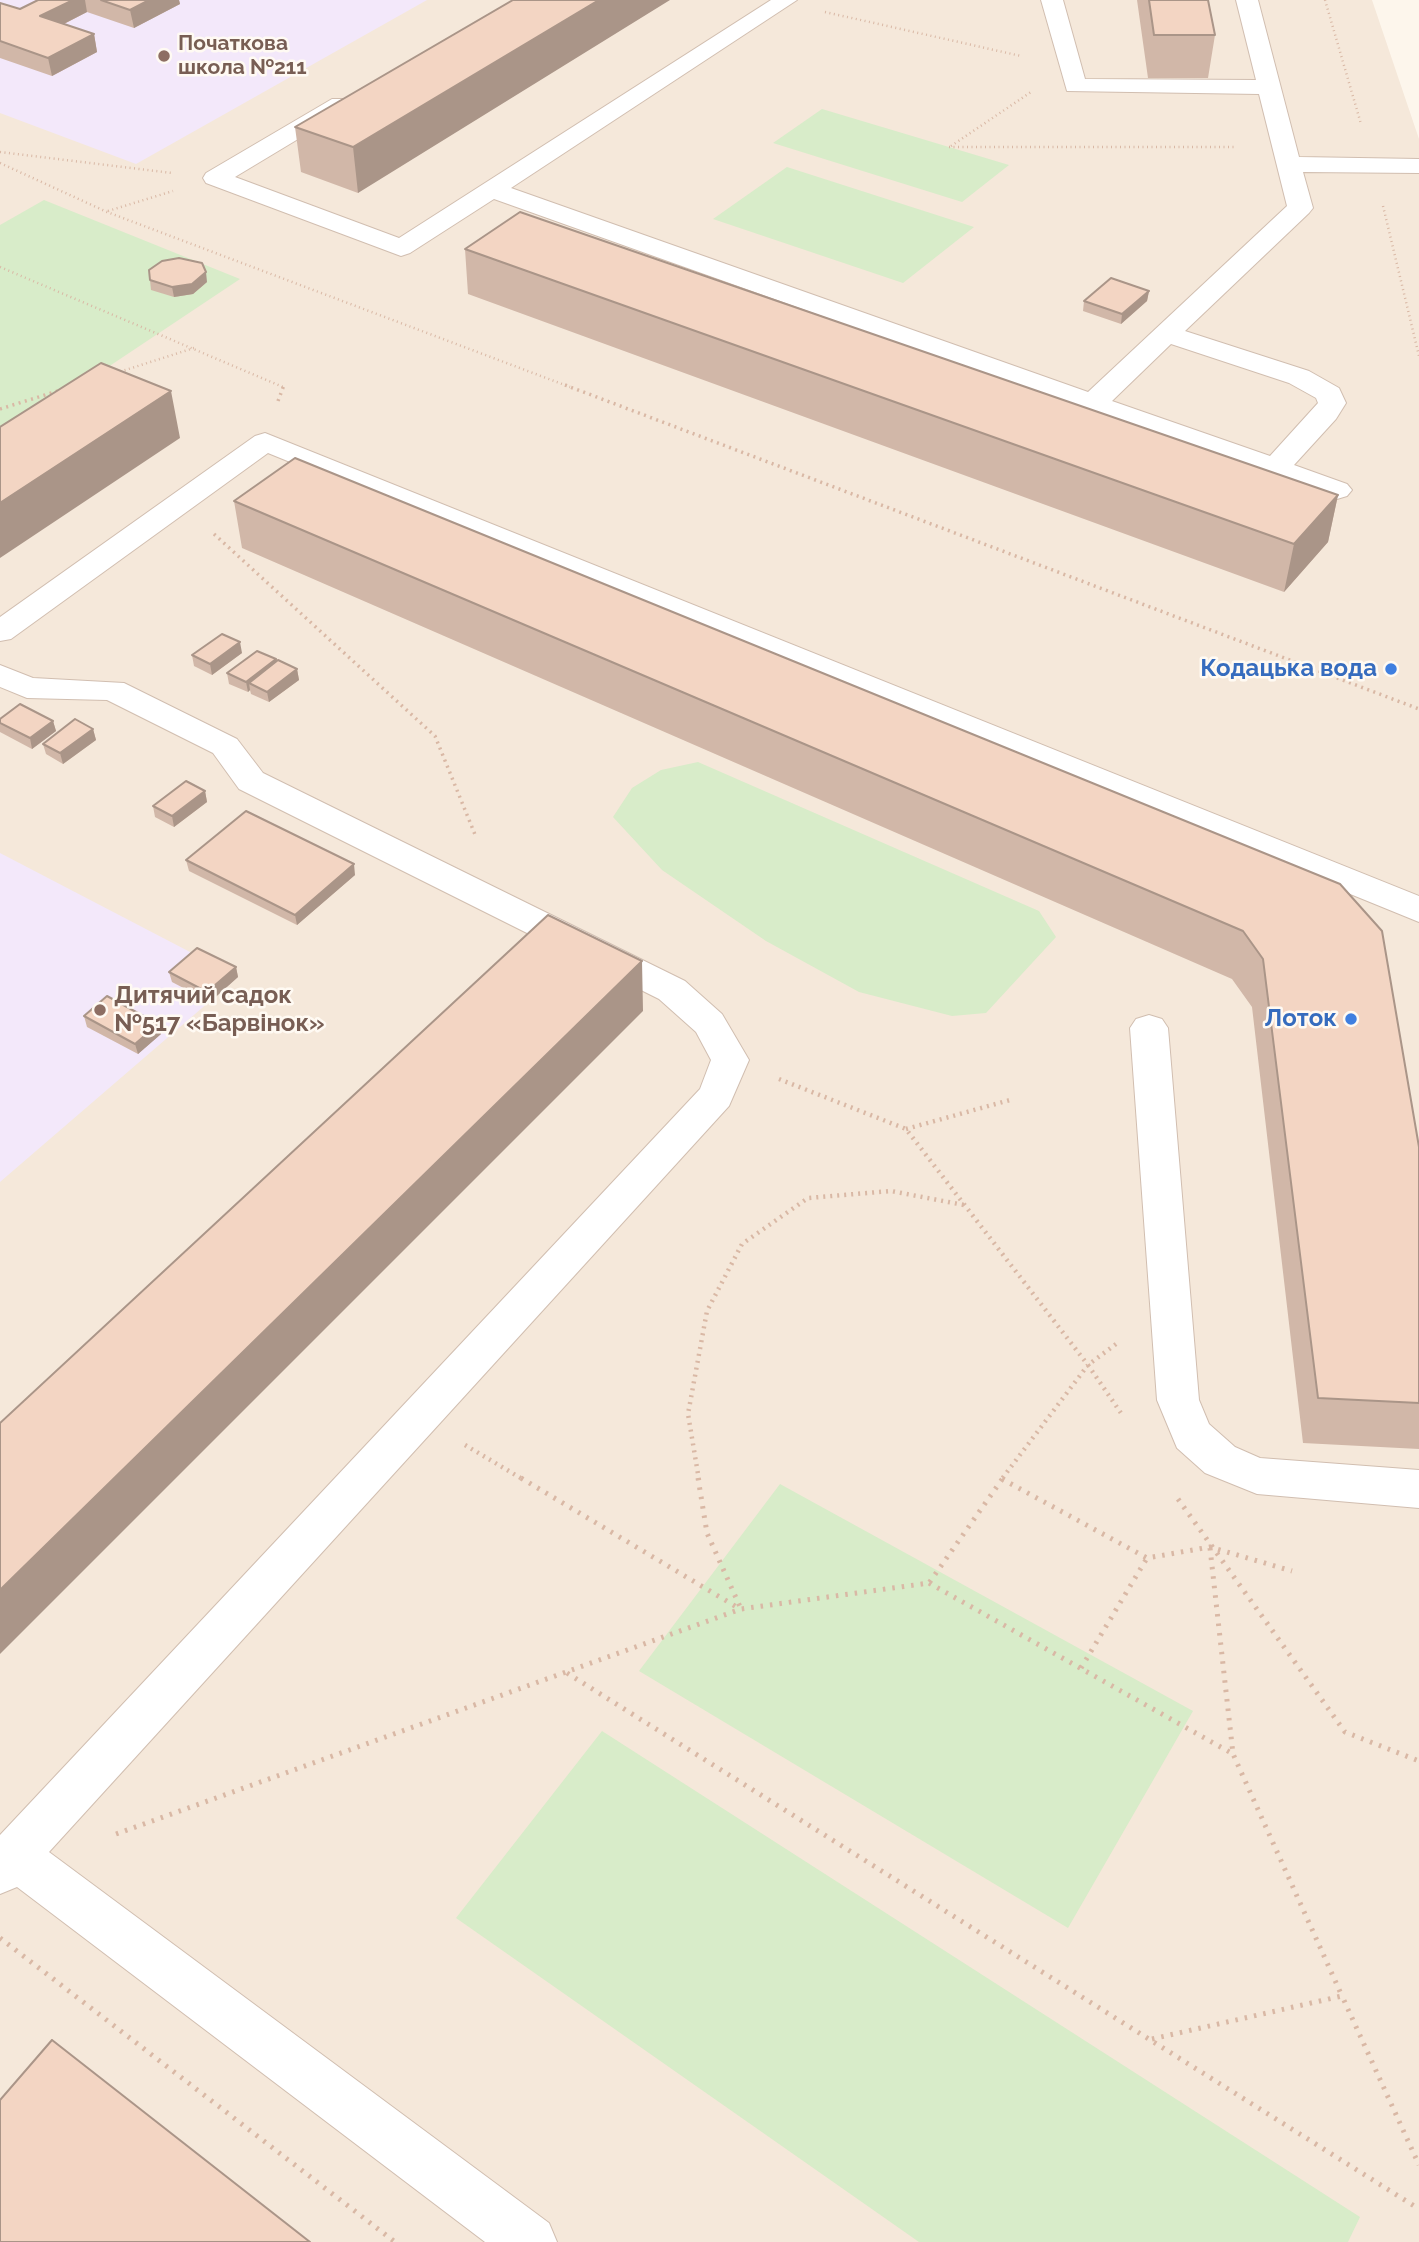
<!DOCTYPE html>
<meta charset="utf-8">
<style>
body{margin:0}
canvas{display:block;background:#fdf6ec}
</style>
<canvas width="1419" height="2242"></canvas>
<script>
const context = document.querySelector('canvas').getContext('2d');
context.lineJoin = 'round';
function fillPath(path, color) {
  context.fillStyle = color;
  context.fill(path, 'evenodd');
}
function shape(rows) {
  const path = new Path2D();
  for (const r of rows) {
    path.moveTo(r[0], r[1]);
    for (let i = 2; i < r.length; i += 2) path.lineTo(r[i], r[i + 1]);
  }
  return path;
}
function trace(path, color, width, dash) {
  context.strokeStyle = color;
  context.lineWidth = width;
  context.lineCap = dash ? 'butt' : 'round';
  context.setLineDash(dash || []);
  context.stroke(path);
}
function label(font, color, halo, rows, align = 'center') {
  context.font = font + ' Raleway,sans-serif';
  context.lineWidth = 5;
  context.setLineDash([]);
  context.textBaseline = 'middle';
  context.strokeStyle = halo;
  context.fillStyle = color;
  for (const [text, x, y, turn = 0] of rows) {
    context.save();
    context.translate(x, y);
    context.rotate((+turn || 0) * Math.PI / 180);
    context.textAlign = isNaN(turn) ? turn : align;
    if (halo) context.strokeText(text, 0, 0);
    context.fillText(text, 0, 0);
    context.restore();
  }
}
fillPath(shape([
 [0,0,1372,0,1419,139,1419,2242,0,2242]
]), '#f5e8da');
fillPath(shape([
 [0,0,427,0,136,164,0,113],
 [0,853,238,977,0,1182]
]), '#f3e8fa');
fillPath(shape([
 [822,109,949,147,1009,165,962,202,773,143],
 [787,167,974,227,903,283,713,219],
 [44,200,240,279,0,439,0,225],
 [698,762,1039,911,1056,937,986,1013,952,1016,859,992,766,941,662,870,613,817,632,788,661,770],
 [780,1484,1193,1711,1068,1928,639,1671],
 [602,1731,1360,2217,1348,2242,919,2242,456,1918]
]), '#d8ecc9');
const minor = shape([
 [771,0,797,0,511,188,1088,392,1287,206,1259,94,1067,91,1041,0,1063,0,1085,79,1256,80,1236,0,1258,0,1299,157,1419,159,1419,173,1303,172,1313,208,1309,213,1185,331,1309,371,1339,388,1346,403,1336,419,1294,465,1347,484,1352,490,1347,496,1337,499,1327,496,494,199,410,253,401,256,206,183,203,178,206,173,332,99,348,99,352,104,348,109,235,177,399,238,771,0],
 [1171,344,1289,383,1316,398,1318,403,1270,456,1112,401,1171,344],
 [265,433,1419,896,1419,922,268,453,11,639,0,641,0,617,255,436,265,433],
 [0,665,33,678,124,683,237,739,263,773,685,981,722,1014,749,1060,729,1106,49,1852,549,2223,557,2242,485,2242,17,1887,0,1894,0,1835,700,1089,711,1060,696,1032,659,999,239,789,213,753,107,700,27,698,0,687,0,665],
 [1149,1015,1162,1019,1168,1028,1199,1400,1209,1424,1235,1447,1260,1458,1419,1470,1419,1508,1257,1494,1205,1473,1177,1448,1157,1400,1130,1028,1136,1019,1149,1015]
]);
trace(minor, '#d1beb0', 2);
trace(shape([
 [1325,0,1361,124],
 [825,12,1021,56],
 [951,146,1031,92],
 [949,147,1235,147],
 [0,152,172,173],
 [0,163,107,212,570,387],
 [1383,206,1419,356],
 [108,211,173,191],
 [0,267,283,387],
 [116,373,194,348]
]), '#d9b8a5', 2.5, [1, 3.5]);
trace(shape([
 [565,385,1419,709],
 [278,401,284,385],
 [0,409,61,390],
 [214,534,435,736,476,837]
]), '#d9b8a5', 3.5, [2, 4.5]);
trace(shape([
 [779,1079,906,1129,1088,1365,1001,1480],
 [906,1129,1010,1100],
 [1116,1344,1088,1365,1123,1416],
 [465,1445,524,1480],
 [699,1480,688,1414,707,1311,742,1244,808,1198,891,1191,964,1205]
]), '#d9b8a5', 4.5, [2, 5]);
trace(shape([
 [521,1478,740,1609],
 [698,1478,707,1533,741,1609],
 [1002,1479,1147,1558,1210,1547,1292,1571],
 [1178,1499,1345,1732,1419,1761],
 [1210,1548,1233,1754,1342,1996],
 [929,1583,1233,1754],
 [1081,1668,1147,1558],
 [567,1673,1419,2209],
 [116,1834,741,1609,929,1583,1003,1478],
 [0,1938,395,2242],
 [1152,2039,1342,1996,1419,2165]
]), '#d9b8a5', 5, [2.5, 7]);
fillPath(minor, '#fff');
fillPath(shape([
 [38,0,179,0,180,4,134,28,87,12,64,24,94,34,97,52,52,76,0,58,0,3,20,9],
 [513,0,358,193,301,172,295,127],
 [1137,0,1208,0,1215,35,1208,78,1148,78],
 [465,249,1338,495,1328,542,1284,592,468,294],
 [150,280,207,282,193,294,174,297,151,290],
 [1149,291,1147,301,1121,324,1083,311,1084,301],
 [234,501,1340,884,1419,1147,1419,1449,1303,1443,1252,1007,1232,979,242,548],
 [242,653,212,675,194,666,192,655],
 [276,659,276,662,297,669,299,680,269,702,251,694,250,690,248,692,229,684,227,673],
 [0,719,53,721,56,731,32,749,0,732],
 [93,729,96,740,63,764,46,754,43,744],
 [205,791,207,802,174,827,155,817,153,806],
 [186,860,355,875,297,925,189,871],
 [236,967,238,977,210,1002,172,982,169,972],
 [84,1016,161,1034,138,1054,87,1027]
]), '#d1b7a8');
fillPath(shape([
 [73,0,85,0,87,12,44,34,40,16],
 [149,0,179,0,180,4,134,28,130,10],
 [599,0,670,0,358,193,353,147],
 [94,34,97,52,52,76,48,58],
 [206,272,207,282,193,294,174,297,172,287],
 [1149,291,1147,301,1121,324,1122,314],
 [171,391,180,438,0,558,0,503],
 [1338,495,1328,542,1284,592,1294,544],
 [240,642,242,653,212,675,210,664],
 [276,659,278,670,249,683,250,690,248,692,246,682],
 [297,669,299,680,269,702,267,692],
 [53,721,56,731,32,749,30,738],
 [93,729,96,740,63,764,60,753],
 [205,791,207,802,174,827,172,816],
 [354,864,355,875,297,925,295,915],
 [642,961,643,1011,0,1654,0,1590],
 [236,967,238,977,210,1002,207,992],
 [158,1024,161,1034,138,1054,135,1044]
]), '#aa9588');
const building = shape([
 [38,0,73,0,40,16,94,34,48,58,0,41,0,3,20,9,38,0],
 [101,0,149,0,130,10,101,0],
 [513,0,599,0,353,147,295,127,513,0],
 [1149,0,1208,0,1215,35,1154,35,1149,0],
 [520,212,1338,495,1294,544,465,249,520,212],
 [179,258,202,263,206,272,192,284,172,287,150,280,149,270,162,261,179,258],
 [1111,278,1149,291,1122,314,1084,301,1111,278],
 [101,363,171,391,0,503,0,427,101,363],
 [295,458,1340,884,1382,931,1419,1147,1419,1403,1318,1398,1263,959,1243,931,234,501,295,458],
 [222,634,240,642,210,664,192,655,222,634],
 [257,651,276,659,246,682,227,673,257,651],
 [278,660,297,669,267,692,249,683,278,660],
 [20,704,53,721,30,738,0,723,0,719,20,704],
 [75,719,93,729,60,753,43,744,75,719],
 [186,781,205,791,172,816,153,806,186,781],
 [246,811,354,864,295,915,186,860,246,811],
 [548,915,642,961,0,1590,0,1423,548,915],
 [197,948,236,967,207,992,169,972,197,948],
 [107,996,158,1024,135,1044,84,1016,107,996],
 [52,2040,310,2242,0,2242,0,2100,52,2040]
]);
fillPath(building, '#f3d5c3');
trace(building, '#aa9588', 2);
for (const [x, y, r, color] of [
 [164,56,7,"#8d6e63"],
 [1391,669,7,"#3f7fe0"],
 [100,1010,7,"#8d6e63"],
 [1351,1019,7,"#3f7fe0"]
]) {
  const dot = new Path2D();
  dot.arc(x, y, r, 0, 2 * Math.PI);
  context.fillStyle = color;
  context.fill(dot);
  trace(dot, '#fffaf3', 2.5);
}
label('bold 21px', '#785e54', '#fffaf3', [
 ["Початкова",178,44],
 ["школа №211",178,68]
], 'left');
label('bold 24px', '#366cbe', '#fffaf3', [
 ["Кодацька вода",1377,669],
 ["Лоток",1337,1019]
], 'right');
label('bold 24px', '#785e54', '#fffaf3', [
 ["Дитячий садок",114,996],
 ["№517 «Барвінок»",114,1024]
], 'left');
</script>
